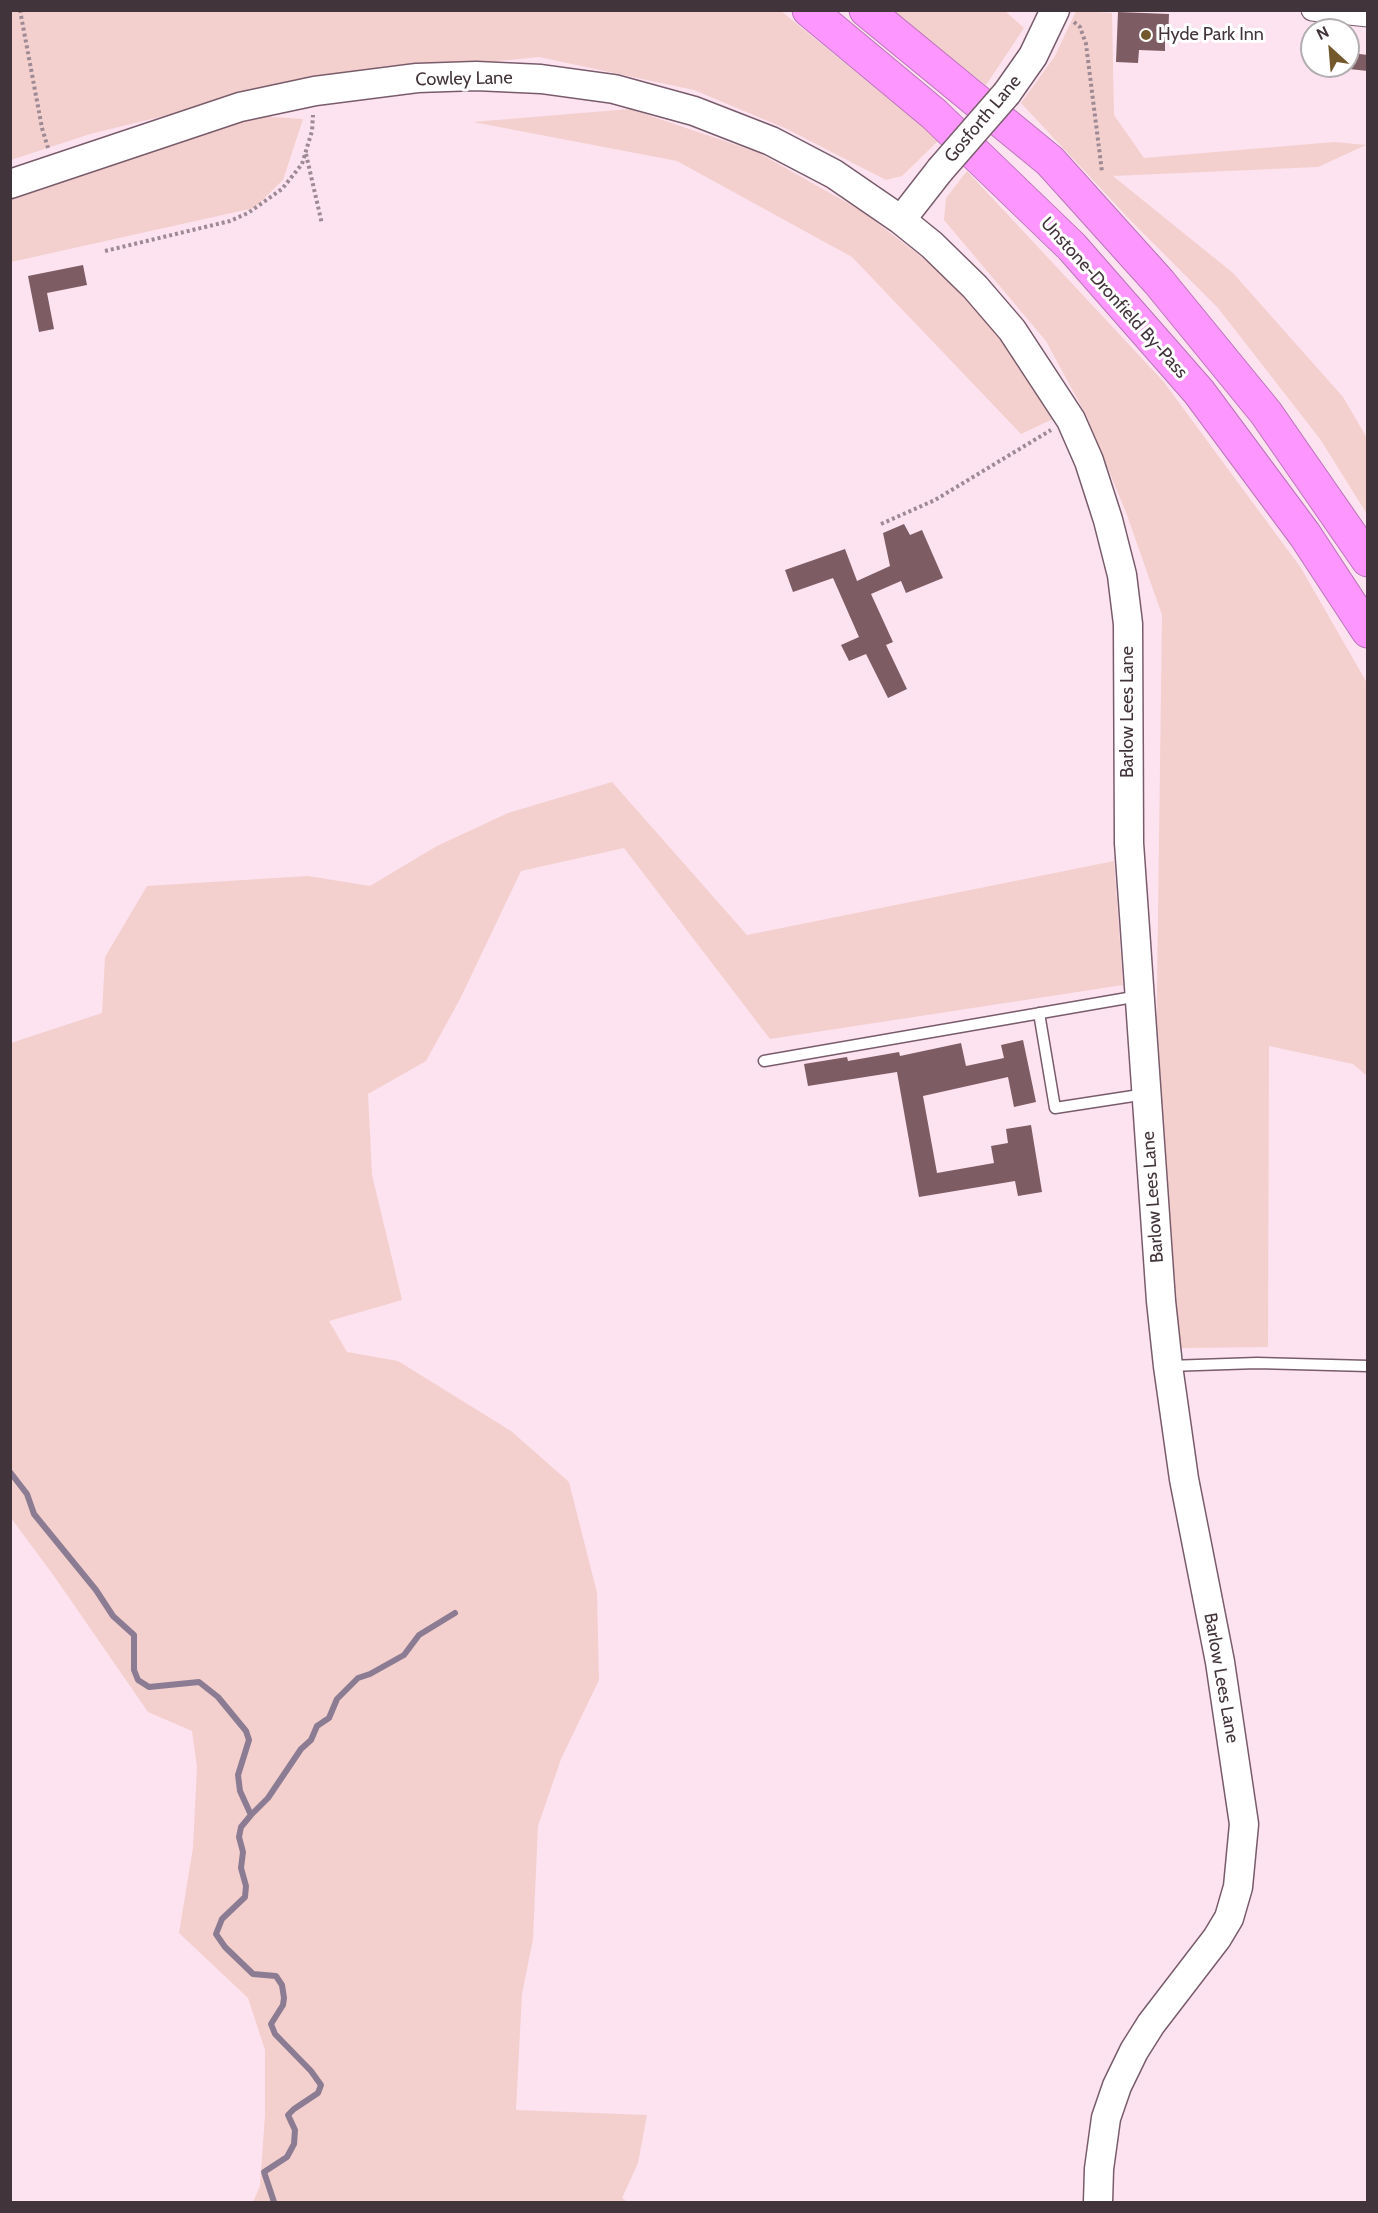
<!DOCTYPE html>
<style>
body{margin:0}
#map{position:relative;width:1378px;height:2213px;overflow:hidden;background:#fde2f0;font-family:Cabin,sans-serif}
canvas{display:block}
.frame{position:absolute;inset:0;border:12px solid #42343b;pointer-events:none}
.north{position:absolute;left:1300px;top:18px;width:60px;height:60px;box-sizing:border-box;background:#fff;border:2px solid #b3aeb1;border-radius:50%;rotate:334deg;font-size:16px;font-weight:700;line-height:24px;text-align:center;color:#42343b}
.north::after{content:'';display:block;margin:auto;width:21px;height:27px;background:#72582a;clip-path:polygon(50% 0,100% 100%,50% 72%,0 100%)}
</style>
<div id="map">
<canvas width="1378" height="2213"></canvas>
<div class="frame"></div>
<div class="north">N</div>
</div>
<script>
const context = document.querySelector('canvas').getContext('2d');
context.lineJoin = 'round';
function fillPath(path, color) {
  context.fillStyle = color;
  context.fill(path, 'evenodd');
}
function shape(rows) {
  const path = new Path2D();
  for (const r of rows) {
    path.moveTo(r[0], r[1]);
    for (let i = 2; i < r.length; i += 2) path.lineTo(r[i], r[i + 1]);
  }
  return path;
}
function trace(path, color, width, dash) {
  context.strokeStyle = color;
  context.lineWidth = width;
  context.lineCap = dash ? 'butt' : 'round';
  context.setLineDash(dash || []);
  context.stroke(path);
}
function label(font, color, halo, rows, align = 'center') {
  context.font = font + ' Cabin,sans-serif';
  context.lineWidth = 6;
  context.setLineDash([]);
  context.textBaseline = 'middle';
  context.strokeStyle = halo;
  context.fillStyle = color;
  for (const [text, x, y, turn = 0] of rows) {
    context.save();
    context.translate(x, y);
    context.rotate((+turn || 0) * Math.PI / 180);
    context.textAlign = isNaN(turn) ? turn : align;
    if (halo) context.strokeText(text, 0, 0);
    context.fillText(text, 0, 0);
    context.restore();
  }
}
fillPath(shape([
 [10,11,781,11,939,140,902,176,886,180,787,129,694,90,539,57,315,79,90,134,11,160],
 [892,11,1005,11,1024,28,986,85],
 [1076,11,1112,13,1114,115,1144,158,1334,142,1366,145,1318,167,1113,176,1233,273,1343,397,1367,438,1367,514,1320,439,1218,308,1132,222,1021,103,1055,56],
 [630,109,757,152,862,211,942,273,1008,346,1055,418,1021,434,852,257,677,161,473,122],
 [245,115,303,119,283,180,254,208,11,262,11,199],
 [967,171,1163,381,1301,568,1367,683,1367,1076,1353,1064,1269,1046,1268,1347,1180,1348,1156,1066,1162,615,1127,515,1087,417,1046,341,944,220,946,198],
 [612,782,747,935,1114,861,1123,985,770,1039,624,848,521,871,460,999,426,1061,368,1094,372,1175,402,1300,329,1321,347,1352,398,1361,511,1431,569,1482,597,1593,599,1680,561,1759,538,1826,533,1939,522,1994,516,2110,647,2115,638,2163,622,2198,627,2202,253,2202,260,2186,265,2115,265,2050,248,1998,179,1933,193,1848,197,1767,192,1731,148,1712,54,1576,11,1518,11,1043,102,1013,105,957,147,886,308,876,370,886,437,846,508,813]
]), '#f3d0cd');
trace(shape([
 [10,1472,27,1494,34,1514,96,1590,113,1616,134,1635,134,1670,138,1680,149,1687,199,1682,218,1697,246,1731,249,1740,238,1775,240,1791,251,1815,241,1827,239,1837,243,1852,241,1868,246,1886,245,1897,222,1919,216,1934,225,1947,253,1974,276,1976,282,1985,284,1998,283,2005,271,2024,275,2034,311,2071,321,2085,318,2093,294,2109,288,2115,295,2130,294,2144,287,2157,264,2172,274,2202],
 [251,1815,268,1798,301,1749,311,1740,317,1726,329,1718,337,1699,358,1678,370,1674,404,1655,419,1635,455,1613]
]), '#8b7c93', 6);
fillPath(shape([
 [1118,12,1169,14,1168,41,1165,41,1165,51,1139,50,1138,63,1116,62],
 [1351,53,1368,55,1368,71,1349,69],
 [83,265,87,285,47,293,54,329,39,332,28,276],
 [904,524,910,535,922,530,943,578,906,593,901,581,871,594,893,642,886,645,907,689,888,698,866,654,849,661,841,645,859,637,833,578,793,592,785,570,845,549,857,581,890,566,883,533],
 [1023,1040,1036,1102,1014,1107,1008,1077,923,1096,937,1173,994,1163,991,1146,1008,1143,1006,1129,1031,1125,1042,1192,1018,1196,1015,1181,919,1197,897,1072,808,1086,804,1064,847,1057,848,1061,899,1052,900,1056,961,1043,966,1066,1004,1058,1001,1045]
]), '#7d5c63');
const lane = shape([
 [1039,1013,1055,1108,1146,1094],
 [764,1061,1139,996],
 [1168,1366,1257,1363,1368,1366]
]);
const street = shape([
 [1312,10,1368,16]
]);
const secondary = shape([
 [1007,93,1033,56,1055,10],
 [10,184,240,107,315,91,417,78,476,76,541,79,614,89,694,111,771,141,834,174,901,220,932,245,975,287,1012,330,1071,420,1089,461,1108,520,1122,575,1128,624,1129,843,1161,1301,1168,1366,1184,1479,1220,1662,1244,1824,1238,1887,1229,1918,1217,1938,1151,2024,1134,2051,1117,2086,1106,2118,1099,2169,1098,2202],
 [901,220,940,170]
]);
const highway = shape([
 [809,10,934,114,1072,247,1199,392,1305,535,1368,631],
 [866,10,1050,161,1159,282,1266,413,1368,560]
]);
trace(lane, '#795c6b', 13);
trace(street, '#795c6b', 23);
trace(secondary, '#795c6b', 31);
trace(highway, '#bc74ba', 35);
trace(shape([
 [20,10,42,128,48,148],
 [1074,22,1080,27,1086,44,1102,172],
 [306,154,322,224],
 [105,251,230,221,248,213,282,189,302,164,312,131,313,115],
 [881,524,935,500,1051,430]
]), '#9e8a95', 4, [3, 3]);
trace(lane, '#fff', 10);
trace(street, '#fff', 21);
trace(secondary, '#fff', 28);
trace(highway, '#fd97ff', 33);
const secondaryBridge = shape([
 [940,170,1007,93]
]);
trace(secondaryBridge, '#795c6b', 31, []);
trace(secondaryBridge, '#fff', 28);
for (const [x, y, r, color] of [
 [1146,35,6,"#72582a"]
]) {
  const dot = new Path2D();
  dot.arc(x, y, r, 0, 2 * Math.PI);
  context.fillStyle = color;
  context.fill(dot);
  trace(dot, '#fff', 2);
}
label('18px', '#42343b', '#fff', [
 ["Hyde Park Inn",1158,35]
], 'left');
label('18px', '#42343b', '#fff', [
 ["Cowley Lane",464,79,-1],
 ["Gosforth Lane",983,119,-50],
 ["Unstone-Dronfield By-Pass",1114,298,48],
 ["Barlow Lees Lane",1128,712,-90],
 ["Barlow Lees Lane",1153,1197,-94],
 ["Barlow Lees Lane",1221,1678,80]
]);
</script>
